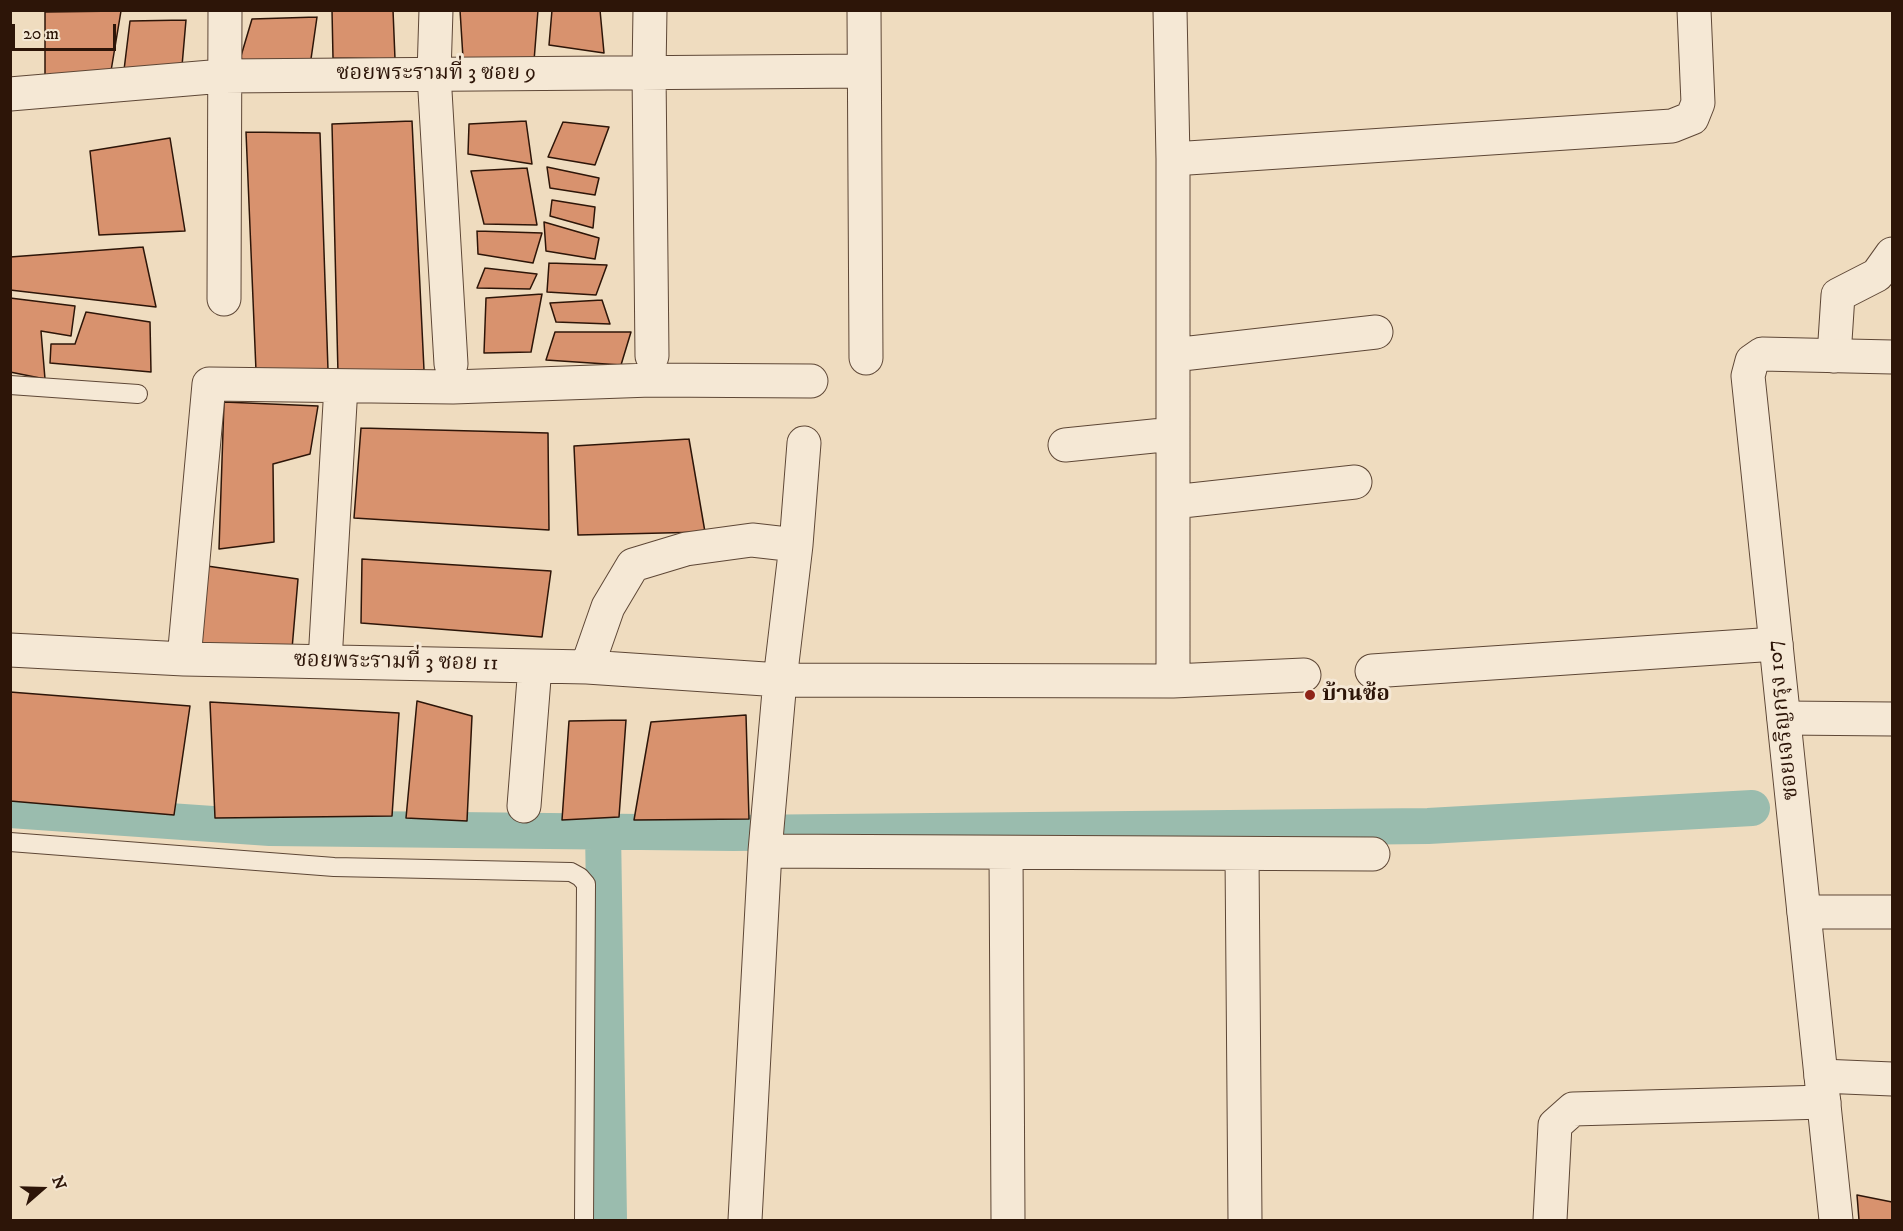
<!DOCTYPE html>
<meta charset="utf-8">
<style>
body{margin:0}
#map{position:relative;width:1903px;height:1231px;overflow:hidden;background:#efdcbf;font-family:"IM FELL DW Pica",serif}
canvas{display:block}
.frame{position:absolute;inset:0;border:12px solid #2d1508;pointer-events:none}
.north{position:absolute;left:12px;top:1159px;width:60px;height:60px;-webkit-text-stroke:4px #f5e8d5;paint-order:stroke;rotate:70deg;font-size:16px;font-weight:700;line-height:24px;text-align:center;color:#2d1508}
.north::after{content:'';display:block;margin:auto;width:21px;height:27px;background:#2d1508;clip-path:polygon(50% 0,100% 100%,50% 72%,0 100%)}
.scale{position:absolute;left:12px;top:24px;width:104px;height:27px;box-sizing:border-box;border:3px solid #2d1508;border-top:0;padding-left:8px;font-size:18px;line-height:21px;white-space:nowrap;color:#2d1508;-webkit-text-stroke:4px #f5e8d5;paint-order:stroke}
</style>
<div id="map">
<canvas width="1903" height="1231"></canvas>
<div class="frame"></div>
<div class="north">N</div>
<div class="scale">20 m</div>
</div>
<script>
const context = document.querySelector('canvas').getContext('2d');
context.lineJoin = 'round';
function shape(rows) {
  const path = new Path2D();
  for (const r of rows) {
    path.moveTo(r[0], r[1]);
    for (let i = 2; i < r.length; i += 2) path.lineTo(r[i], r[i + 1]);
  }
  return path;
}
function trace(path, color, width, dash) {
  context.strokeStyle = color;
  context.lineWidth = width;
  context.lineCap = dash ? 'butt' : 'round';
  context.setLineDash(dash || []);
  context.stroke(path);
}
function fillPath(path, color) {
  context.fillStyle = color;
  context.fill(path, 'evenodd');
}
function label(font, color, halo, rows, align = 'center') {
  context.font = font + ' "IM FELL DW Pica","Noto Serif Thai",serif';
  context.lineWidth = 6;
  context.setLineDash([]);
  context.textBaseline = 'middle';
  context.strokeStyle = halo;
  context.fillStyle = color;
  for (const [text, x, y, turn = 0] of rows) {
    context.save();
    context.translate(x, y);
    context.rotate((+turn || 0) * Math.PI / 180);
    context.textAlign = isNaN(turn) ? turn : align;
    if (halo) context.strokeText(text, 0, 0);
    context.fillText(text, 0, 0);
    context.restore();
  }
}
trace(shape([
 [10,810,270,828,734,833,1428,826,1752,808],
 [603,830,609,1220]
]), '#9abcae', 36);
const building = shape([
 [332,10,393,10,395,59,333,58,332,10],
 [460,10,538,10,534,61,463,58,460,10],
 [552,10,600,10,604,53,549,45,552,10],
 [121,11,111,71,45,76,45,12,121,11],
 [317,17,311,59,238,66,252,19,317,17],
 [186,20,182,66,124,70,130,21,186,20],
 [412,121,424,370,338,374,332,124,412,121],
 [526,121,532,164,468,154,469,124,526,121],
 [563,122,609,127,595,165,548,157,563,122],
 [246,132,320,133,328,370,256,371,246,132],
 [170,138,185,231,99,235,90,151,170,138],
 [547,167,599,178,595,195,550,188,547,167],
 [527,168,537,225,484,224,471,171,527,168],
 [552,200,595,207,593,228,550,216,552,200],
 [544,222,599,238,595,259,546,251,544,222],
 [477,231,542,233,533,263,478,254,477,231],
 [143,247,156,307,10,290,10,257,143,247],
 [549,263,607,265,596,295,547,292,549,263],
 [485,268,537,274,530,289,477,288,485,268],
 [542,294,531,352,484,353,486,298,542,294],
 [10,298,75,306,71,336,41,331,45,379,10,372,10,298],
 [602,300,610,324,556,322,550,303,602,300],
 [86,312,150,322,151,372,50,363,51,344,75,344,86,312],
 [555,332,631,332,621,365,546,360,555,332],
 [224,402,318,406,310,454,273,464,274,542,219,549,224,402],
 [361,428,548,433,549,530,354,518,361,428],
 [689,439,705,532,578,535,574,446,689,439],
 [362,559,551,571,542,637,361,623,362,559],
 [207,566,298,579,292,649,196,649,207,566],
 [10,692,190,706,174,815,10,801,10,692],
 [417,701,472,716,467,821,406,818,417,701],
 [210,702,399,713,392,816,215,818,210,702],
 [746,715,749,819,634,820,651,722,746,715],
 [626,720,619,817,562,820,569,721,626,720],
 [1857,1195,1892,1202,1892,1220,1859,1220,1857,1195]
]);
fillPath(building, '#d8926e');
trace(building, '#2d1508', 1.5);
const service = shape([
 [10,385,138,394],
 [10,842,334,867,571,872,580,877,586,884,584,1220]
]);
const minor = shape([
 [436,10,434,74,451,364],
 [650,10,649,72,652,356],
 [864,10,866,358],
 [1170,10,1173,159,1173,681],
 [10,94,223,76,863,71],
 [1173,159,1672,126,1692,118,1698,103,1694,10],
 [224,299,225,10],
 [1173,355,1376,332],
 [1834,356,1838,295,1877,275,1892,254],
 [1065,445,1173,434],
 [1173,502,1355,482],
 [10,650,184,659,587,667,780,680,1173,681,1304,675],
 [184,659,209,384,453,387,651,380,811,381],
 [325,661,341,386],
 [587,667,608,607,633,565,686,549,752,540,796,545],
 [1372,671,1776,644],
 [1784,718,1892,719],
 [524,806,535,666],
 [765,851,1373,854],
 [1006,853,1008,1220],
 [1242,855,1245,1220],
 [1804,912,1892,912],
 [1821,1076,1892,1079],
 [745,1220,765,851,780,680,796,545,804,443],
 [1550,1220,1555,1125,1573,1109,1824,1102]
]);
const tertiary = shape([
 [1836,1220,1748,376,1752,361,1762,354,1892,357]
]);
trace(service, '#5e4736', 20);
trace(minor, '#5e4736', 35);
trace(tertiary, '#5e4736', 35);
trace(service, '#f5e8d5', 18);
trace(minor, '#f5e8d5', 33);
trace(tertiary, '#f5e8d5', 33);
for (const [x, y, r, color] of [
 [1310,695,6,"#8f2418"]
]) {
  const dot = new Path2D();
  dot.arc(x, y, r, 0, 2 * Math.PI);
  context.fillStyle = color;
  context.fill(dot);
  trace(dot, '#f5e8d5', 2);
}
label('22px', '#2d1508', '#f5e8d5', [
 ["ซอยพระรามที่ 3 ซอย 9",436,74],
 ["ซอยพระรามที่ 3 ซอย 11",396,663,1],
 ["ซอยเจริญกรุง 107",1784,720,-96]
]);
label('bold 22px', '#2d1508', '#f5e8d5', [
 ["บ้านซ้อ",1322,695]
], 'left');
</script>
